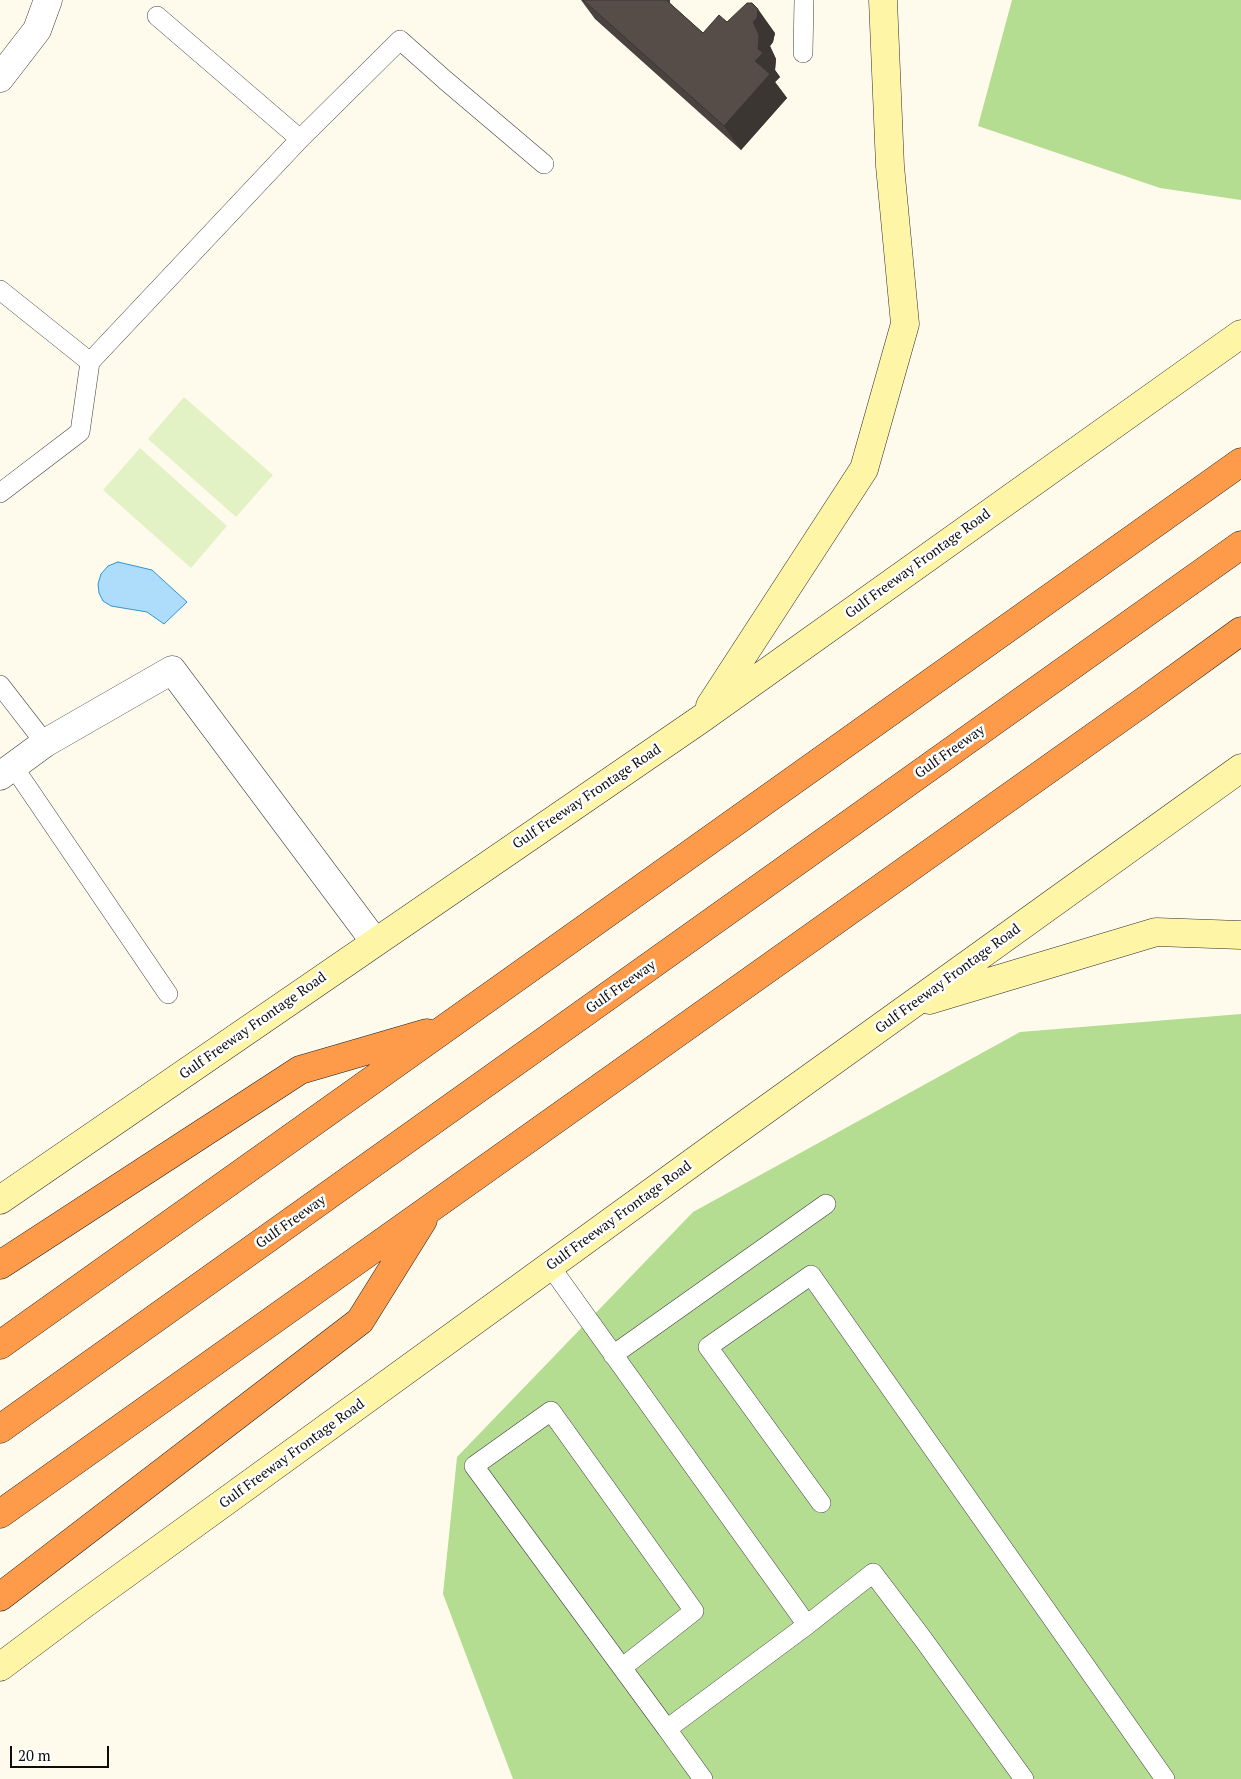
<!DOCTYPE html>
<style>
body{margin:0}
#map{position:relative;width:1241px;height:1779px;overflow:hidden;background:#fffbec;font-family:"PT Serif",serif}
canvas{display:block}
.scale{position:absolute;left:10px;top:1746px;width:99px;height:22px;box-sizing:border-box;border:2px solid #0c0c0c;border-top:0;padding-left:6px;font-size:15px;line-height:18px;white-space:nowrap;color:#0c0c0c;-webkit-text-stroke:4px #fff;paint-order:stroke}
</style>
<div id="map">
<canvas width="1241" height="1779"></canvas>
<div class="scale">20 m</div>
</div>
<script>
const context = document.querySelector('canvas').getContext('2d');
context.lineJoin = 'round';
function fillPath(path, color) {
  context.fillStyle = color;
  context.fill(path, 'evenodd');
}
function shape(rows) {
  const path = new Path2D();
  for (const r of rows) {
    path.moveTo(r[0], r[1]);
    for (let i = 2; i < r.length; i += 2) path.lineTo(r[i], r[i + 1]);
  }
  return path;
}
function trace(path, color, width, dash) {
  context.strokeStyle = color;
  context.lineWidth = width;
  context.lineCap = dash ? 'butt' : 'round';
  context.setLineDash(dash || []);
  context.stroke(path);
}
function label(font, color, halo, rows, align = 'center') {
  context.font = font + ' "PT Serif",serif';
  context.lineWidth = 5;
  context.setLineDash([]);
  context.textBaseline = 'middle';
  context.strokeStyle = halo;
  context.fillStyle = color;
  for (const [text, x, y, turn = 0] of rows) {
    context.save();
    context.translate(x, y);
    context.rotate((+turn || 0) * Math.PI / 180);
    context.textAlign = isNaN(turn) ? turn : align;
    if (halo) context.strokeText(text, 0, 0);
    context.fillText(text, 0, 0);
    context.restore();
  }
}
fillPath(shape([
 [1012,0,1241,0,1241,200,1160,188,978,126],
 [1241,1014,1241,1779,513,1779,443,1594,457,1457,693,1212,1020,1032]
]), '#b4dd91');
fillPath(shape([
 [184,397,273,475,236,517,148,439],
 [140,448,227,526,191,568,103,490]
]), '#e3f2c5');
const water = shape([
 [118,562,152,570,187,602,164,624,147,612,111,606,103,601,99,593,98,584,101,574,108,566,118,562]
]);
fillPath(water, '#adddfa');
trace(water, '#2f94d5', 1);
const service = shape([
 [157,16,300,139],
 [803,53,804,0],
 [0,290,90,362],
 [0,493,80,432,90,362,300,139,400,40,445,80,544,164],
 [0,685,45,743],
 [13,766,168,994],
 [550,1266,807,1625,667,1729,474,1466,551,1411,694,1611,623,1667],
 [613,1355,826,1204],
 [821,1503,708,1347,811,1275,1165,1779],
 [807,1625,873,1573,923,1639,1024,1779],
 [667,1729,703,1779]
]);
const minor = shape([
 [0,78,37,30,48,0],
 [0,776,45,743,172,670,375,942]
]);
const secondary = shape([
 [710,706,864,469,905,324,890,166,883,0],
 [929,1000,1156,932,1241,935],
 [0,1200,701,719,1241,334],
 [0,1667,80,1607,718,1144,1241,768]
]);
const motorway = shape([
 [0,1265,300,1070,427,1033],
 [0,1345,1241,462],
 [0,1429,1241,545],
 [0,1514,1143,702,1241,631],
 [0,1597,360,1321,423,1220]
]);
trace(service, '#3f3f3f', 20);
trace(minor, '#3f3f3f', 29);
trace(secondary, '#2e2e2e', 29);
trace(motorway, '#1d1d1d', 29);
trace(service, '#fff', 19);
trace(minor, '#fff', 28);
trace(secondary, '#fff5a7', 28);
trace(motorway, '#fd9b4b', 28);
fillPath(shape([
 [581,0,670,0,670,3,703,33,727,22,775,33,773,42,770,46,776,59,775,70,780,77,775,82,787,98,741,150,595,19]
]), '#4a423e');
fillPath(shape([
 [758,9,775,33,773,42,770,46,776,59,775,70,780,77,775,82,787,98,741,150,724,126,755,61,758,49,753,22]
]), '#3c3632');
const building = shape([
 [583,0,666,0,703,33,719,15,727,22,747,3,752,3,758,9,757,18,753,22,759,35,758,49,763,53,755,61,770,74,724,126,583,0]
]);
fillPath(building, '#564d48');
trace(building, '#3c3632', 1);
label('14px', '#0c0c0c', '#fff', [
 ["Gulf Freeway Frontage Road",918,564,-36],
 ["Gulf Freeway",950,752,-35],
 ["Gulf Freeway Frontage Road",587,797,-34],
 ["Gulf Freeway Frontage Road",948,979,-36],
 ["Gulf Freeway",621,987,-35],
 ["Gulf Freeway Frontage Road",253,1026,-35],
 ["Gulf Freeway Frontage Road",619,1216,-36],
 ["Gulf Freeway",291,1222,-35],
 ["Gulf Freeway Frontage Road",292,1454,-36]
]);
</script>
